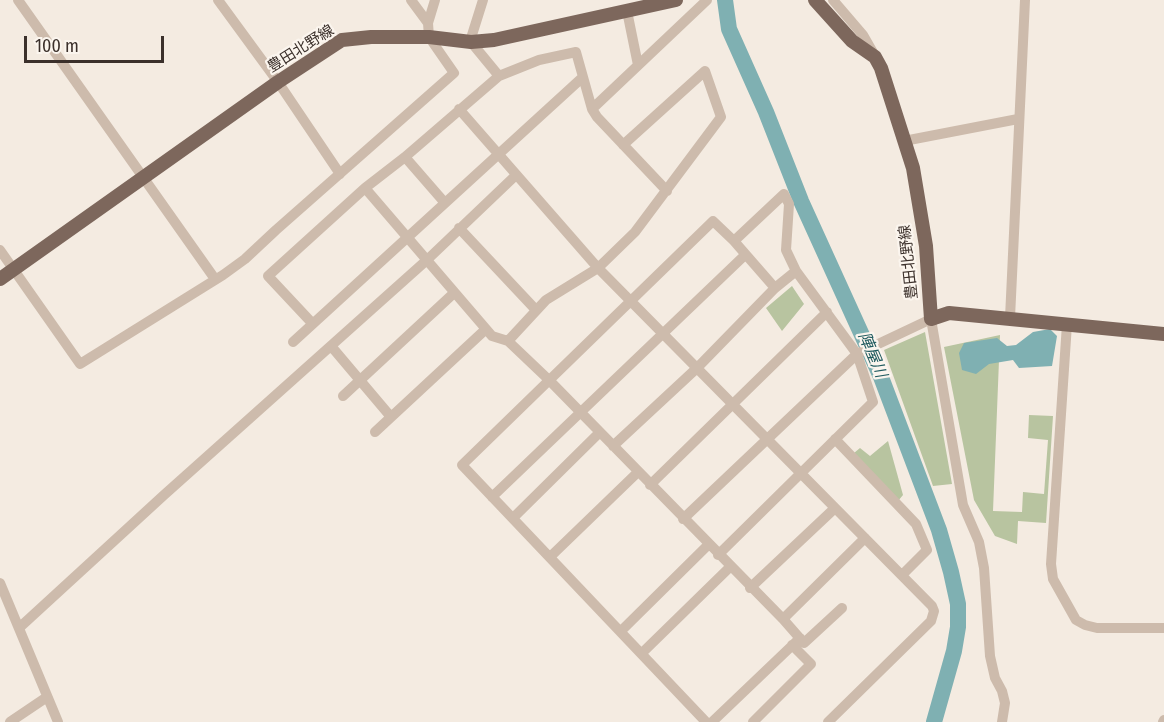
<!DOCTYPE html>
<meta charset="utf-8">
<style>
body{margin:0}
#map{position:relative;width:1164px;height:722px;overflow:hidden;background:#f4ebe1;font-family:"Fira Sans Condensed",sans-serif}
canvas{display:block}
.scale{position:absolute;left:24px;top:36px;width:140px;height:27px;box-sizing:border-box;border:3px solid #3b302b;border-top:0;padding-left:8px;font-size:18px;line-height:21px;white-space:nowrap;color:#3b302b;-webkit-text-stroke:4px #fbf5ee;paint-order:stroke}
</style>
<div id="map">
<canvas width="1164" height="722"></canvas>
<div class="scale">100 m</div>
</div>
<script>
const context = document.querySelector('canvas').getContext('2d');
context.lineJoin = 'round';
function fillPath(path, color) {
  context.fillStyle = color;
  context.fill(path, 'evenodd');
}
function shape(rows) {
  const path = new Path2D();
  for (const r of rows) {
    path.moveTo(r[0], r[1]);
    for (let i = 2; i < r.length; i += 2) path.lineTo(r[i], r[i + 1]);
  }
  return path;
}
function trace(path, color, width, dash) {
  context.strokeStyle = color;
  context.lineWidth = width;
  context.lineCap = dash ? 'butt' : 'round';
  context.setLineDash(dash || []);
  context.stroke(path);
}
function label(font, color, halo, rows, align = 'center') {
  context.font = font + ' "Fira Sans Condensed","Noto Sans JP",sans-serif';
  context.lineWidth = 4.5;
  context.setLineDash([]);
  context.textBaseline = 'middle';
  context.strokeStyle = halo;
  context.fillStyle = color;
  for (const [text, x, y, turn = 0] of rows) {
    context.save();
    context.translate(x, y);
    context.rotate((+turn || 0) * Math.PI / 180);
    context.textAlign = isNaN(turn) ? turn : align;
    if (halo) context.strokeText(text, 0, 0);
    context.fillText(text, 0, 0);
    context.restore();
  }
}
fillPath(shape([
 [792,286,804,304,782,331,766,308],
 [925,332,952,484,933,486,884,350],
 [1000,335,993,511,1022,512,1023,492,1044,494,1048,440,1028,438,1029,415,1053,416,1046,523,1018,521,1017,544,995,536,974,500,944,347],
 [888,441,903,495,898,501,854,453,860,448,870,456]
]), '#b8c4a0');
fillPath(shape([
 [1050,329,1057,336,1052,366,1019,368,1013,360,989,364,976,374,962,370,959,353,964,343,997,338,1007,346,1016,345,1033,332]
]), '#7fb0b2');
trace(shape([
 [725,0,729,29,766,112,801,201,881,377,939,530,951,572,958,604,958,627,954,651,934,722]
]), '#7fb0b2', 16);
trace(shape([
 [18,0,215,279],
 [218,0,278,82,340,174],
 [411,0,428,23],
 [833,0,863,35,875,56],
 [627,11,638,65],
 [472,35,483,0],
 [471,42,499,76],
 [459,109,598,268,932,606,934,611,931,621,828,722],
 [592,109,707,0],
 [904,141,1018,119],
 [405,157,445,203],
 [365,188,492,336,508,341,549,380,783,619,865,538],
 [459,228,536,310],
 [734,241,775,288],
 [0,250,80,364,223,275,245,259,276,230,454,73,429,37,428,23,435,0],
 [1010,318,1025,0],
 [312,323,268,276,365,188,405,157,499,76,539,60,576,52,592,109,597,117,667,191],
 [1067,324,1051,564,1053,579,1076,620,1085,625,1097,628,1164,628],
 [508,341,546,300,598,268,635,232,721,117,705,71,623,145],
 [293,342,583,77],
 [331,346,391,417],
 [343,396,454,293],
 [375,432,486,329],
 [835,439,916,524,927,550,902,575],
 [613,446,697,368,775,288,796,271],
 [650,485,827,312],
 [492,497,745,255],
 [513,518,600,432],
 [683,519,857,354,931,319,963,505,979,542,984,568,990,656,995,678,1002,691,1005,703,1002,722],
 [550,557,638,472],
 [0,583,58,722],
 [750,588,835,508],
 [783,619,804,643,842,608],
 [19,628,164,495,428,259,515,176],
 [621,631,708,545],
 [642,653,730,567],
 [10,722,47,697],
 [706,722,462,465,713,221,734,241,784,194,789,204,786,250,796,271,857,354,873,402,718,555],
 [712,722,800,638],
 [753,722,811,664,792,645],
 [1163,722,1164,720]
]), '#cdbbac', 10);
trace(shape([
 [815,0,852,41,875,57,881,68,913,168,926,246,931,319,949,313,1164,334],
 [0,279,278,82,342,40,371,37,429,37,471,42,494,40,676,0]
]), '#7d675c', 14);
label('15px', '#3b302b', '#fbf5ee', [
 ["豊田北野線",301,49,-32],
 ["豊田北野線",909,262,-96]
]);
label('italic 16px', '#1f5a5e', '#fbf5ee', [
 ["陣屋川",872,355,67]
]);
</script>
